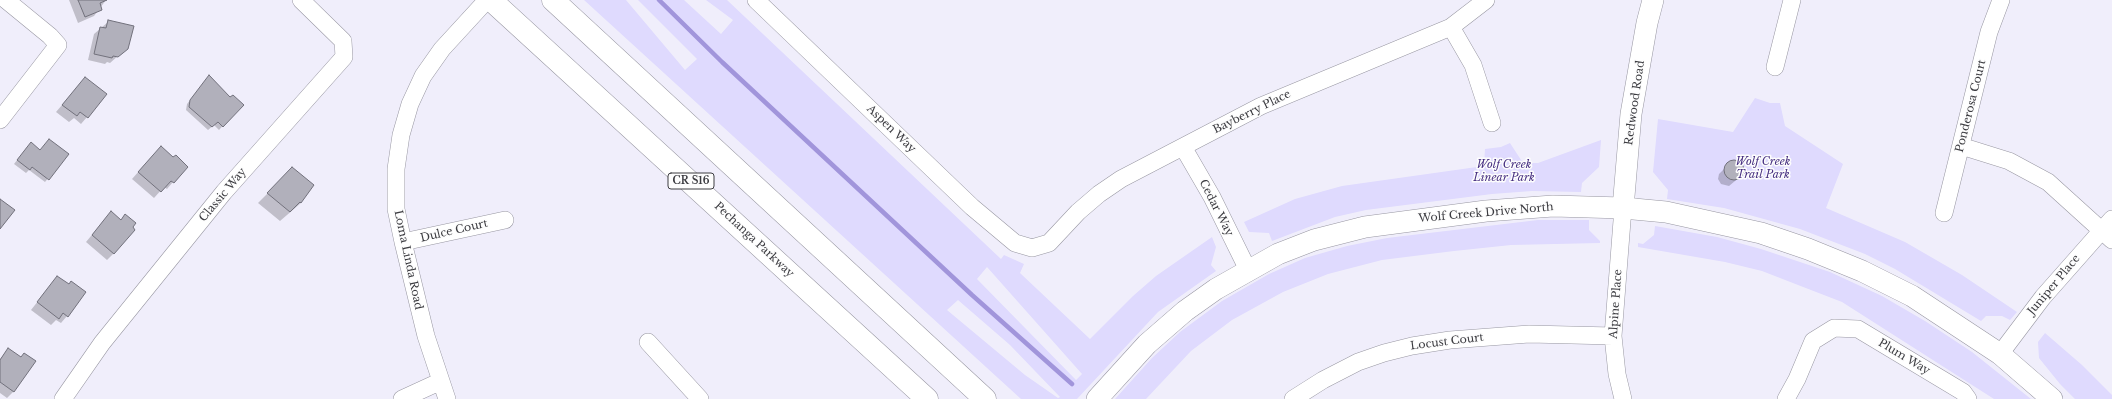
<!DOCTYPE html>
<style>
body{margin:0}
canvas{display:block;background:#f0eefb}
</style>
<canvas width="2112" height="399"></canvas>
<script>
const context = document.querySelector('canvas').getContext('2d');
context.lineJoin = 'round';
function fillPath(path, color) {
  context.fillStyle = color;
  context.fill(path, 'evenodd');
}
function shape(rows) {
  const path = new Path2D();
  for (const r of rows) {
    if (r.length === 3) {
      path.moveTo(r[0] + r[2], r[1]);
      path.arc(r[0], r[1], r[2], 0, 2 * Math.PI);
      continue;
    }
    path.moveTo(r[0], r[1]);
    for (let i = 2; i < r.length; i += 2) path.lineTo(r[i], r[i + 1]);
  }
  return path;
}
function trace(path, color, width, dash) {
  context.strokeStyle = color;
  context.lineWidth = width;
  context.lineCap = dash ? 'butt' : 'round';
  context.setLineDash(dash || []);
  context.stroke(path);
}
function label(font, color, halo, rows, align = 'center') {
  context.font = font + ' "Libre Baskerville",serif';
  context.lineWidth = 3;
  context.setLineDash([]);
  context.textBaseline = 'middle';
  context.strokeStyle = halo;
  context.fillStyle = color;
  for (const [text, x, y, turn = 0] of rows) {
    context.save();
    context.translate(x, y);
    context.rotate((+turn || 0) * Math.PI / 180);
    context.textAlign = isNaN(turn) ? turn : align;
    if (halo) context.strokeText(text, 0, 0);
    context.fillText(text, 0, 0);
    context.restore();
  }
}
fillPath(shape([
 [584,0,626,0,685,70,697,59,638,0,684,0,721,34,733,20,706,0,727,0,1001,259,1004,255,1024,264,1020,273,1090,339,1133,296,1156,276,1212,237,1216,247,1211,265,1216,271,1158,312,1077,399,1021,399],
 [987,267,1082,374,1076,380,977,279],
 [958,300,1010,345,1060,397,1058,398,1025,375,947,310],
 [1755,98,1770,103,1780,103,1785,126,1843,164,1826,208,1905,242,1962,275,2017,312,2010,320,2002,316,1986,316,1981,321,1895,269,1865,254,1800,229,1724,208,1667,199,1668,190,1653,172,1658,119,1733,132],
 [1601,140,1599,167,1582,183,1581,192,1532,191,1492,194,1366,210,1335,217,1272,241,1269,233,1249,232,1244,222,1295,199,1342,186,1484,166,1485,149,1501,147,1510,143,1523,163,1538,163],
 [1538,220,1589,220,1589,230,1600,241,1600,243,1511,245,1454,251,1382,260,1328,274,1283,292,1232,320,1191,351,1146,399,1115,399,1152,358,1180,332,1222,301,1269,274,1305,258,1347,246,1387,238],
 [1655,226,1717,237,1761,249,1830,272,1882,296,1925,321,1972,352,2031,399,1994,399,1842,302,1798,285,1762,271,1725,262,1638,247,1638,243,1643,244,1654,235],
 [2045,333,2082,365,2112,395,2112,399,2075,399,2060,384,2039,358,2038,342]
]), '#dfdafe');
fillPath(shape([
 [69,0,106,0,94,16,78,23],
 [108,22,127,48,110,63,107,62,105,64,88,60,94,34],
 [85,78,87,117,81,124,74,118,69,122,56,112],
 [206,80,230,99,242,105,219,130,214,125,208,130,186,110,187,104],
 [28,146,40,151,67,155,45,182,29,170,26,173,14,164],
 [154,154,173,182,167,189,164,187,154,198,132,179],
 [1736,162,1742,168,1741,176,1729,186,1721,184,1718,179,1719,174,1730,163],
 [283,178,301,203,280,221,258,203],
 [105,219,114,253,107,260,86,242],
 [57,277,67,316,61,323,56,320,51,325,31,310],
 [8,350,14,391,7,398,0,393,0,359]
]), '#0003');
trace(shape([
 [659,0,722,62,972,295,1072,384]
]), '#a195db', 4.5);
const building = shape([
 [78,0,107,0,100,3,102,10,85,17,78,0],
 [108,20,134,26,128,49,118,57,113,56,112,58,94,54,100,27,106,28,108,20],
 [209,75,230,97,233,95,244,105,223,127,218,122,212,127,189,107,190,100,209,75],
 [85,77,107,94,88,118,80,112,77,116,62,105,85,77],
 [49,139,69,154,49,180,32,167,30,170,17,160,31,142,40,150,49,139],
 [161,146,173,157,176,155,188,167,174,183,171,181,161,192,138,172,161,146],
 [1734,170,10],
 [292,167,314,185,301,203,300,202,290,212,267,193,292,167],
 [0,199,15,210,0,229,0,199],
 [111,211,121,220,125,214,136,223,133,227,135,230,114,254,92,235,111,211],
 [57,276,69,284,71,281,86,292,68,317,63,313,59,319,37,302,57,276],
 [8,348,21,357,24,353,36,361,14,392,0,382,0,360,8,348]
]);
fillPath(building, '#b1b0bb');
trace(building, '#72717c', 1);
const minor = shape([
 [756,0,972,207,1015,243,1032,248,1049,243,1078,212,1099,194,1121,179,1261,106,1451,27,1486,0],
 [1451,27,1473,65,1492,123],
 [1775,67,1792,0],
 [0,120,58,45,50,36,6,0],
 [1961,146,2009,161,2048,182,2112,240],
 [1183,147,1212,197,1248,270],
 [1944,213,1989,32,2001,0],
 [403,242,505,220],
 [648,342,700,399],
 [2000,354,2043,297,2112,219],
 [63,399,102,343,224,192,344,57,343,41,301,0],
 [402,399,439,382],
 [447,399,426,336,403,242,396,209,396,169,401,135,410,104,423,76,442,49,487,0],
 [1293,399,1323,380,1358,362,1384,353,1412,346,1450,340,1529,334,1613,336],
 [1623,399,1617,374,1613,336,1623,208],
 [1786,399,1797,379,1813,341,1834,328,1858,329,1963,392,1968,399]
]);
const tertiary = shape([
 [1623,208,1631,114,1647,23,1653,0],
 [1097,399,1147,344,1185,311,1216,289,1278,254,1314,240,1365,227,1486,211,1553,206,1623,208,1666,212,1761,233,1808,249,1862,271,1912,296,2000,354,2052,399]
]);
const primary = shape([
 [491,0,927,399],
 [553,0,985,399]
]);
trace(minor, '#9897a2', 18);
trace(tertiary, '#9897a2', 22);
trace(primary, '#9897a2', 23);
trace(minor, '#fff', 17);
trace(tertiary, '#fff', 21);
trace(primary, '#fff', 22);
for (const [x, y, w] of [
 [691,181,46]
]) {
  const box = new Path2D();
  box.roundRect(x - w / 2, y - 8, w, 16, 3);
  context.fillStyle = '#fdfdfd';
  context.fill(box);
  trace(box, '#3c3c41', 1);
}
label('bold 10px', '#3c3c41', null, [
 ["CR S16",691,181]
]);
label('11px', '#3c3c41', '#fdfdfd', [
 ["Redwood Road",1635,103,-82],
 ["Ponderosa Court",1971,106,-76],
 ["Bayberry Place",1252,112,-26],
 ["Aspen Way",891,129,44],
 ["Classic Way",223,195,-50],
 ["Cedar Way",1216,208,63],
 ["Wolf Creek Drive North",1486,213,-5],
 ["Dulce Court",454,231,-13],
 ["Pechanga Parkway",754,240,43],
 ["Loma Linda Road",408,260,78],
 ["Juniper Place",2054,285,-50],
 ["Alpine Place",1616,304,-86],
 ["Locust Court",1447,342,-7],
 ["Plum Way",1904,357,31]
]);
label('italic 11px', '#462f81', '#fdfdfd', [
 ["Wolf Creek",1763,162],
 ["Trail Park",1763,175],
 ["Wolf Creek",1504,165],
 ["Linear Park",1504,178]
]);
</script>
